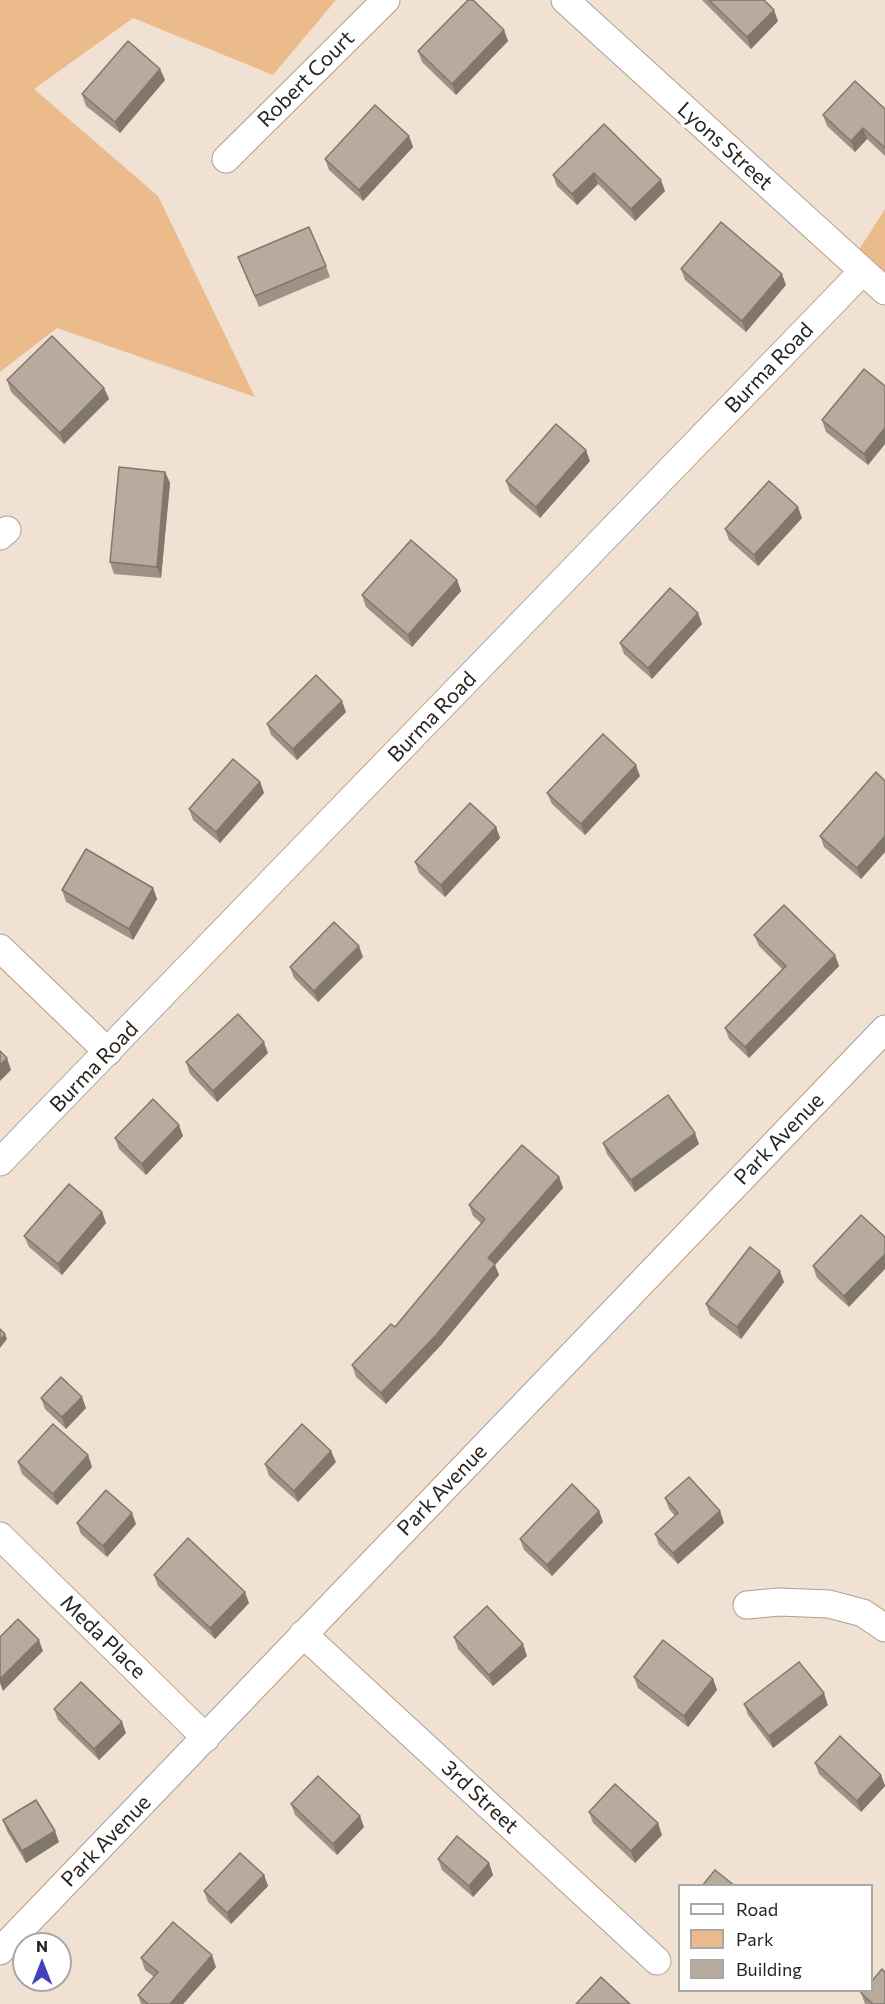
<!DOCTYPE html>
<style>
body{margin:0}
#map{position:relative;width:885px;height:2004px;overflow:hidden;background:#f0e1d2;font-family:Commissioner,sans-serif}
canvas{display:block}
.legend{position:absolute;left:678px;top:1884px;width:195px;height:108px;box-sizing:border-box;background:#fff;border:2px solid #aaa7a5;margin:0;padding:8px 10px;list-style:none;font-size:18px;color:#2a241f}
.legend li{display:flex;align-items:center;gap:12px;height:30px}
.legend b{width:30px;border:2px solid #aaa7a5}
.north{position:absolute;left:12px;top:1932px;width:60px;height:60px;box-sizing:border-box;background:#fff;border:2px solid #aaa7a5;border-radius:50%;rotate:0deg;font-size:16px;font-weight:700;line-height:24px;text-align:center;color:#2a241f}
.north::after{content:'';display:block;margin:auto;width:21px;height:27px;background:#4043b8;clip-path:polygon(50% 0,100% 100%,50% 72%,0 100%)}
</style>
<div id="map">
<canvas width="885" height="2004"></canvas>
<ul class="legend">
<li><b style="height:8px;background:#fff"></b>Road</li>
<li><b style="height:16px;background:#ebbb8c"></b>Park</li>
<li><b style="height:16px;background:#b8aa9c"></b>Building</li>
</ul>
<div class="north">N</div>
</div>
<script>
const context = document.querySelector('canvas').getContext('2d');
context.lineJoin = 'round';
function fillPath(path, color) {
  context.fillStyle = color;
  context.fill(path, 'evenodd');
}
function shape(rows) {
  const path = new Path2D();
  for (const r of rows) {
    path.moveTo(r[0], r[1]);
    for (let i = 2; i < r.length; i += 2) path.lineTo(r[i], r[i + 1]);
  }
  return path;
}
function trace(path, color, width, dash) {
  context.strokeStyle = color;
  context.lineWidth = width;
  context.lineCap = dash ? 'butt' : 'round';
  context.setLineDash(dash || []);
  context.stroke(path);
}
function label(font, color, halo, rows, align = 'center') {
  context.font = font + ' Commissioner,sans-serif';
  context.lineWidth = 6;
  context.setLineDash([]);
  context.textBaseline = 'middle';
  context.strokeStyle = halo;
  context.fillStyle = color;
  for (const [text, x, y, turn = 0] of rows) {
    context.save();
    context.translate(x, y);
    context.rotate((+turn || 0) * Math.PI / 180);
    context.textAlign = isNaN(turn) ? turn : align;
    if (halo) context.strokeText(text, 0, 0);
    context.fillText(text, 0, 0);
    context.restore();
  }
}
fillPath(shape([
 [0,0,336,0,273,75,133,18,34,89,158,196,255,397,57,328,0,372],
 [885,209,885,286,853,259]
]), '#ebbb8c');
const minor = shape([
 [565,0,885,291],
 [226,159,386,0],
 [0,536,7,530],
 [0,948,108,1052],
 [0,1162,863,271],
 [0,1536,206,1738],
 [747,1605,779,1602,829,1604,863,1613,885,1628],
 [303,1634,657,1961],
 [0,1951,885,1029]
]);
trace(minor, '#ad9f91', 29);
trace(minor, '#fff', 27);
fillPath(shape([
 [702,0,764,0,778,21,751,49],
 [504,30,508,41,456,95,422,62,418,51],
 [160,69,165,80,120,133,86,106,82,94],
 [885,109,885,156,867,139,855,152,827,126,823,115],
 [604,124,665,191,635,221,598,184,577,205,557,186,553,175],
 [409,136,413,147,363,201,329,170,325,159],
 [238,257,326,266,330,277,259,307],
 [681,269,786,285,746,332,685,280],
 [7,380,104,388,109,399,64,444,11,392],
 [885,386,885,444,868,465,826,432,822,420],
 [590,461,540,518,510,492,506,481],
 [165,472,170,483,161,578,114,574,110,562],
 [802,518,758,566,729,540,725,529],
 [457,580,461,591,412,647,366,607,362,595],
 [702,624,652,679,624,654,620,643],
 [346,712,297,760,271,735,267,724],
 [640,776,585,835,552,804,547,793],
 [885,781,885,852,861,879,824,847,820,836],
 [260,782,264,793,220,843,193,820,189,809],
 [496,827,500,838,445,897,419,873,415,862],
 [153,888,157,899,133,940,66,902,62,890],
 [754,935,835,955,839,966,749,1058,729,1039,725,1028,782,969,759,946],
 [363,957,318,1002,294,978,290,967],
 [268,1053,217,1102,190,1074,186,1062],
 [183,1136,146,1175,119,1149,115,1138],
 [603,1143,699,1144,635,1192,607,1154],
 [559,1177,563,1188,495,1265,499,1275,441,1345,386,1404,356,1377,352,1365,395,1327,481,1223,473,1216,469,1205],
 [102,1212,106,1223,62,1275,29,1247,24,1236],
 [861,1215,849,1307,817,1278,813,1266],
 [784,1282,741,1339,710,1315,706,1304],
 [41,1398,86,1408,66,1429,45,1409],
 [88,1455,92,1467,57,1505,22,1474,18,1462],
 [336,1462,298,1502,269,1476,265,1464],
 [665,1498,720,1511,724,1523,678,1564,659,1545,655,1534,675,1516,669,1509],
 [599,1511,603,1522,552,1576,524,1550,520,1539],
 [77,1523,136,1524,107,1557,81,1534],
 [154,1575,249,1603,215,1639,158,1586],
 [454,1637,527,1656,493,1686,458,1649],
 [634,1677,713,1679,717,1690,688,1727,638,1688],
 [744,1704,828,1705,773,1748,748,1715],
 [54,1709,126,1733,99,1760,58,1720],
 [815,1763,881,1775,885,1786,861,1812,819,1774],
 [291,1804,364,1827,337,1855,295,1815],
 [589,1812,662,1835,635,1863,593,1823],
 [3,1820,59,1842,26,1863,7,1831],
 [438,1859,489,1863,493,1875,473,1897,442,1870],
 [264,1875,268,1886,231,1924,208,1902,204,1891],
 [141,1958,216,1967,183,2004,141,2004,138,1995,154,1977,145,1970],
 [861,1993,885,2004,865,2004]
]), '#9e9286');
fillPath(shape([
 [774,10,778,21,751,49,747,37],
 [504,30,508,41,456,95,452,84],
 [160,69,165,80,120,133,115,122],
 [863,128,867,139,855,152,851,141],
 [409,136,413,147,363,201,359,190],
 [594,173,598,184,577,205,572,194],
 [661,180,665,191,635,221,631,209],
 [782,274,786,285,746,332,742,321],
 [104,388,109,399,64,444,60,433],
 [885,428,885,444,868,465,864,454],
 [586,450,590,461,540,518,536,507],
 [165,472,170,483,161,578,157,567],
 [798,507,802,518,758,566,754,555],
 [457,580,461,591,412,647,408,635],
 [698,613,702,624,652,679,648,668],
 [342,701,346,712,297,760,293,749],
 [636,765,640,776,585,835,581,824],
 [260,782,264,793,220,843,216,832],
 [496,827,500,838,445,897,441,885],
 [885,836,885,852,861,879,857,868],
 [153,888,157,899,133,940,129,929],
 [359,946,363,957,318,1002,314,991],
 [835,955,839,966,749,1058,745,1047],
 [264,1042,268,1053,217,1102,213,1091],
 [7,1058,11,1070,0,1081,0,1065],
 [179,1125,183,1136,146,1175,142,1164],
 [695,1133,699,1144,635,1192,631,1180],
 [559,1177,563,1188,495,1265,499,1275,441,1345,386,1404,381,1393,488,1258],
 [102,1212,106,1223,62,1275,58,1264],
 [885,1254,885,1269,849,1307,844,1296],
 [780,1271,784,1282,741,1339,737,1327],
 [5,1334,7,1339,0,1348,0,1340],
 [82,1397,86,1408,66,1429,62,1417],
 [331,1451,336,1462,298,1502,294,1491],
 [88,1455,92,1467,57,1505,53,1494],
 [599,1511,603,1522,552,1576,547,1565],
 [720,1511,724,1523,678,1564,673,1553],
 [132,1513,136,1524,107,1557,103,1546],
 [245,1592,249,1603,215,1639,210,1628],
 [39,1640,43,1651,3,1691,0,1683,0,1679],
 [523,1644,527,1656,493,1686,489,1675],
 [713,1679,717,1690,688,1727,684,1716],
 [824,1693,828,1705,773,1748,769,1736],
 [122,1722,126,1733,99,1760,94,1749],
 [881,1775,885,1786,861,1812,857,1801],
 [360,1816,364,1827,337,1855,333,1844],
 [658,1823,662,1835,635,1863,631,1851],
 [55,1831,59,1842,26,1863,22,1851],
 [489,1863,493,1875,473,1897,469,1886],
 [264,1875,268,1886,231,1924,227,1913],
 [212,1955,216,1967,183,2004,170,2004]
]), '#81776d');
const building = shape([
 [468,0,473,0,504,30,452,84,418,51,468,0],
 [709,0,764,0,774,10,747,37,709,0],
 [128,41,160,69,115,122,82,94,128,41],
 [855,81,885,109,885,148,863,128,851,141,823,115,855,81],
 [375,105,409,136,359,190,325,159,375,105],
 [604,124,661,180,631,209,594,173,572,194,553,175,604,124],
 [721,222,782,274,742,321,681,269,721,222],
 [309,227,326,266,255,296,238,257,309,227],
 [52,336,104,388,60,433,7,380,52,336],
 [864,369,885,386,885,428,864,454,822,420,864,369],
 [556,424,586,450,536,507,506,481,556,424],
 [119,467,165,472,157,567,110,562,119,467],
 [769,481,798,507,754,555,725,529,769,481],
 [411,540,457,580,408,635,362,595,411,540],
 [670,588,698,613,648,668,620,643,670,588],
 [316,675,342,701,293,749,267,724,316,675],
 [603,734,636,765,581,824,547,793,603,734],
 [233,759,260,782,216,832,189,809,233,759],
 [876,772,885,781,885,836,857,868,820,836,876,772],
 [470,803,496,827,441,885,415,862,470,803],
 [86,849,153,888,129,929,62,890,86,849],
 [784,905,835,955,745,1047,725,1028,786,966,754,935,784,905],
 [334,922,359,946,314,991,290,967,334,922],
 [238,1014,264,1042,213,1091,186,1062,238,1014],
 [0,1051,7,1058,0,1065,0,1051],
 [668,1095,695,1133,631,1180,603,1143,668,1095],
 [153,1099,179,1125,142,1164,115,1138,153,1099],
 [522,1145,559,1177,488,1258,495,1264,437,1334,381,1393,352,1365,391,1324,395,1327,485,1219,469,1205,522,1145],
 [69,1184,102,1212,58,1264,24,1236,69,1184],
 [861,1215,885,1237,885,1254,844,1296,813,1266,861,1215],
 [750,1247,780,1271,737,1327,706,1304,750,1247],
 [0,1329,5,1334,0,1340,0,1329],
 [61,1377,82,1397,62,1417,41,1398,61,1377],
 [53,1424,88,1455,53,1494,18,1462,53,1424],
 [302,1424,331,1451,294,1491,265,1464,302,1424],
 [689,1477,720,1511,673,1553,655,1534,678,1513,665,1498,689,1477],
 [572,1484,599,1511,547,1565,520,1539,572,1484],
 [106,1490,132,1513,103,1546,77,1523,106,1490],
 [188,1538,245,1592,210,1628,154,1575,188,1538],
 [487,1606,523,1644,489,1675,454,1637,487,1606],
 [18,1619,39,1640,0,1679,0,1637,18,1619],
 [663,1640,713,1679,684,1716,634,1677,663,1640],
 [799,1662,824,1693,769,1736,744,1704,799,1662],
 [81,1682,122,1722,94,1749,54,1709,81,1682],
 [840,1736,881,1775,857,1801,815,1763,840,1736],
 [318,1776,360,1816,333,1844,291,1804,318,1776],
 [615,1784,658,1823,631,1851,589,1812,615,1784],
 [36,1800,55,1831,22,1851,3,1820,36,1800],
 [457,1836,489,1863,469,1886,438,1859,457,1836],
 [240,1853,264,1875,227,1913,204,1891,240,1853],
 [715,1870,735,1886,702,1886,715,1870],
 [173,1922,212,1955,170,2004,148,2004,138,1995,158,1972,141,1958,173,1922],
 [882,1969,885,1972,885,2004,873,2004,861,1993,863,1990,872,1990,872,1981,882,1969],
 [601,1977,630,2004,576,2004,601,1977]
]);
fillPath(building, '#b8aa9c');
trace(building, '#81776d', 1.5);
label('21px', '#2a241f', '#fff', [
 ["Robert Court",306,79,-45],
 ["Lyons Street",725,146,42],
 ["Burma Road",769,368,-46],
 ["Burma Road",432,717,-46],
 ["Burma Road",94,1067,-46],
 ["Park Avenue",779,1139,-46],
 ["Park Avenue",442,1490,-46],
 ["Meda Place",103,1637,44],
 ["3rd Street",480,1797,43],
 ["Park Avenue",106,1841,-46]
]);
</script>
